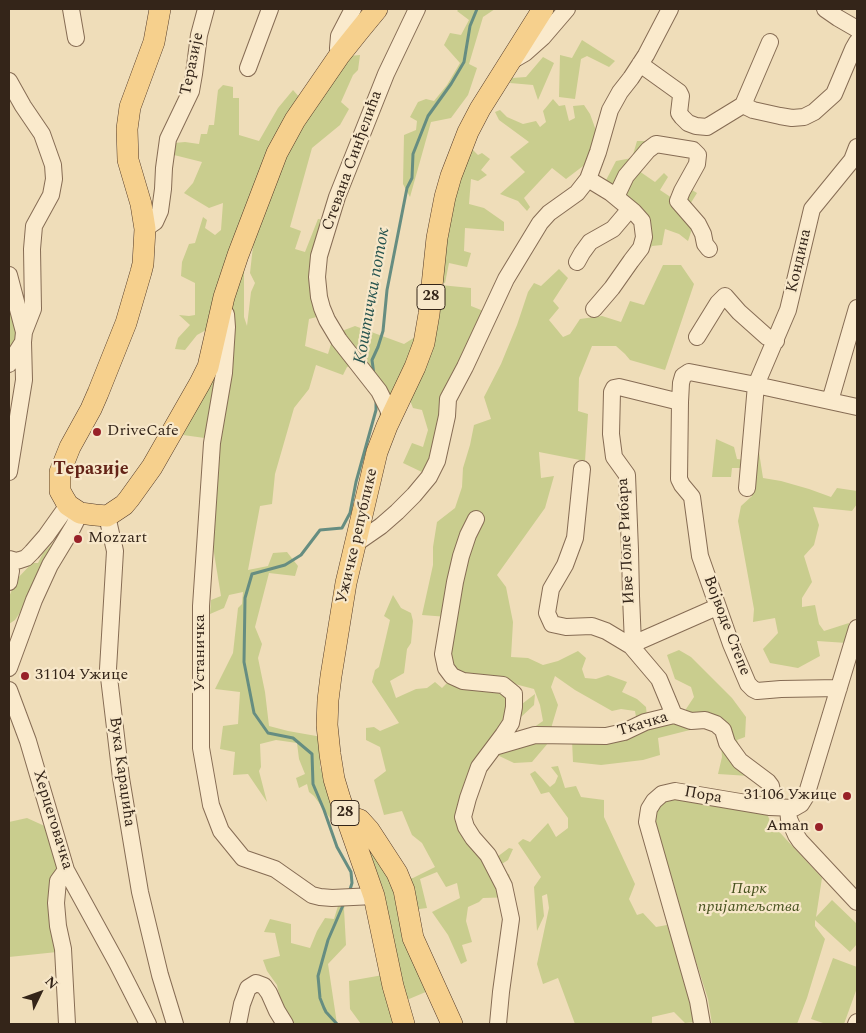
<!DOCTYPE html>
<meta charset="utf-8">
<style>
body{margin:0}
#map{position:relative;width:866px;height:1033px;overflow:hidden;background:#efddb9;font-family:Spectral,serif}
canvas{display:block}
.frame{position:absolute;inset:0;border:10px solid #342519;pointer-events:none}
.north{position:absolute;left:15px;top:968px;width:50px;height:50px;-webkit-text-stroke:4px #f7e7c9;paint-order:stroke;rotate:48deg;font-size:14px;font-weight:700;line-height:20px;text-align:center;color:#342519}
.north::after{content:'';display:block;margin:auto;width:18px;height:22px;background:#342519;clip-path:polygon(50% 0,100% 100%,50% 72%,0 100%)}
</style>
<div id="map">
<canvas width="866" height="1033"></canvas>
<div class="frame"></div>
<div class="north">N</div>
</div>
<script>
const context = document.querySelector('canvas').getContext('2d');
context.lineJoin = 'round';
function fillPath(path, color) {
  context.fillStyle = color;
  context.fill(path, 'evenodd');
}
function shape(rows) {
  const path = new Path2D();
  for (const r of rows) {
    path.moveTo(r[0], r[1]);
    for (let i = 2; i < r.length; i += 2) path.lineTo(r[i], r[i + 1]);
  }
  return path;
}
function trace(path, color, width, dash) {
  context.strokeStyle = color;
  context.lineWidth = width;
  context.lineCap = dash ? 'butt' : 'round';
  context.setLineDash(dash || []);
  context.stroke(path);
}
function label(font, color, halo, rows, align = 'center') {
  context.font = font + ' Spectral,serif';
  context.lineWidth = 4.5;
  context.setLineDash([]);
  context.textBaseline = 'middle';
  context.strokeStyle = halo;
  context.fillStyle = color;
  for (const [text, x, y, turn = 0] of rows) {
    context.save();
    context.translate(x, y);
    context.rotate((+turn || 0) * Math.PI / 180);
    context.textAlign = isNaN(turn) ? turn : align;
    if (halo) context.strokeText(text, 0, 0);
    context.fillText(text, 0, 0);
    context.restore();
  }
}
fillPath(shape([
 [459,9,495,9,483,17,469,64,477,68,468,95,451,118,431,122,410,197,403,184,404,135,416,130,417,121,410,117,418,102,426,99,434,101,447,85,460,63,444,45,450,33,461,35,469,20,457,11],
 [582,40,615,61,609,67,587,56,581,59,575,99,559,97,560,55,572,58],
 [360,55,358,70,353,75,341,102,349,109,340,125,312,148,290,227,301,231,295,249,305,252,318,219,324,220,324,315,309,319,305,346,328,354,334,334,355,326,404,344,420,334,376,432,384,391,356,364,347,367,343,375,316,365,309,389,294,408,275,474,272,504,260,506,248,570,268,566,273,553,287,552,298,566,295,576,269,573,255,627,262,644,258,658,265,692,269,726,288,731,322,737,320,767,332,796,343,816,330,818,314,796,309,792,307,784,299,788,296,778,305,774,299,759,297,743,276,740,260,744,261,767,259,771,267,802,248,774,233,775,235,752,220,749,223,726,238,724,240,692,215,689,233,653,238,608,242,604,243,592,229,595,224,608,210,614,211,600,221,596,213,547,216,479,231,297,244,254,244,317,247,326,251,292,255,283,250,273,254,237,294,136,349,56],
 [543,57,554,63,538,100,533,85,510,83,512,78,526,77],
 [223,85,233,87,233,98,239,98,239,135,259,141,278,108,293,90,300,98,208,329,197,335,185,350,175,349,178,338,190,325,179,315,189,316,195,315,195,283,181,276,182,262,189,244,195,243,203,217,207,220,205,228,215,235,221,230,223,203,209,208,184,193,193,183,202,162,170,154,174,143,185,142,199,144,201,134,207,134,209,125,214,125,218,90],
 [553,99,559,106,565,105,569,121,575,118,573,106,584,105,590,114,598,136,591,160,566,179,552,168,524,198,530,207,527,211,518,201,500,194,525,172,510,157,529,142,499,120,495,112,500,110,507,117,523,124,536,121,540,127,546,122,543,111],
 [637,141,656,141,639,171,655,182,664,173,668,177,660,190,672,198,682,184,697,193,689,206,697,214,688,241,679,234,665,229,662,245,652,246,633,273,622,265,641,238,639,213,604,184,616,161,632,158],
 [471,148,478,155,482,153,490,159,481,170,487,175,478,181,471,179,469,204,484,208,504,222,504,231,465,228,464,251,471,253,467,267,449,263,445,283,438,281,441,236],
 [663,265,681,265,694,284,665,370,630,360,625,354,616,346,592,346,579,378,578,411,588,414,585,461,539,452,541,478,554,476,545,508,497,575,506,587,513,622,511,657,528,658,543,665,558,661,578,651,586,658,582,669,585,678,596,679,608,675,627,682,622,692,637,699,646,707,647,717,698,728,658,738,660,755,643,760,601,765,573,762,572,740,637,723,635,711,621,709,612,711,575,690,555,676,551,687,558,705,552,725,549,742,532,762,514,763,495,754,543,721,540,705,534,689,507,682,452,672,448,617,422,615,433,565,433,547,437,522,455,508,462,487,463,468,470,445,474,425,491,419,484,397,501,364,517,325,528,292,534,283,541,286,559,269,568,278,553,301,559,308,549,320,563,337,570,334,580,319,602,316,621,322,630,301,644,305],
 [440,285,471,288,471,306,486,312,426,474,403,463,412,443,423,447,428,430,422,410,413,408,409,398],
 [9,290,15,320,15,345,9,356],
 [222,342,212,439,183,435,207,388],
 [716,439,734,447,737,459,745,460,754,450,759,452,763,478,781,481,809,489,831,497,837,488,857,491,857,504,852,511,813,507,819,525,814,545,804,556,812,582,802,598,802,607,815,605,819,624,824,631,849,623,847,643,817,641,820,656,798,668,770,663,763,649,778,633,775,618,753,622,754,609,738,521,741,506,752,496,745,477,740,468,732,468,731,477,712,477],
 [54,542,34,592,15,620,9,624,9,597,16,580,32,563,38,563,43,553],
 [393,595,401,608,411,613,413,621,411,643,407,649,404,673,390,681,396,698,416,689,427,688,435,682,442,688,450,680,515,689,518,707,535,694,534,705,495,741,460,817,497,857,509,848,513,849,508,860,494,869,496,877,509,874,515,897,483,898,479,902,468,907,466,921,472,942,462,945,467,961,461,964,448,935,432,912,460,898,457,883,446,887,437,872,420,879,427,908,412,910,428,991,402,1002,389,948,384,891,361,829,392,878,413,878,435,867,422,843,412,835,402,811,384,815,374,780,386,771,380,747,366,740,366,728,374,727,380,731,399,723,372,682,375,670,379,667,390,620,384,616],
 [679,650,691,657,732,698,746,717,745,737,737,740,749,776,718,774,722,757,720,731,684,712,694,697,691,687,675,679,667,655],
 [558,766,565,788,576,786,581,797,604,800,604,817,635,884,629,899,637,915,643,913,656,927,667,925,688,988,695,1022,685,1023,674,1012,652,1017,652,1024,575,1024,558,978,543,984,537,964,549,908,547,894,542,896,544,916,537,931,534,887,541,877,518,843,523,839,530,842,548,823,556,837,568,828,568,818,549,792,541,794,530,774,535,771,550,787,555,783,558,776,551,767],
 [677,799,767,814,771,823,822,878,816,917,832,900,857,924,857,944,850,952,815,920,815,926,825,939,807,998,797,1024,712,1024,708,999,657,840,654,814,660,806,667,801],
 [27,818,49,828,61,867,57,952,9,957,9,822],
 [345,904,344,909,346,945,328,964,337,1024,293,1024,282,1008,277,985,267,971,263,960,280,956,275,933,264,932,270,919,291,924,291,943,310,948,317,931,325,918,334,919,338,906],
 [833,958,857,967,857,988,844,1024,826,1024,811,1019],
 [383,975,394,1024,361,1024,350,1009,349,981]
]), '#c9cd8e');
trace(shape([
 [374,375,372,360,378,347,383,331,387,290,407,188,412,178,413,154,428,116,451,84,464,62,470,26,477,9],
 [349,893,352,883,351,872,337,847,324,810,313,784,312,754,293,738,268,733,254,713,244,662,245,598,252,574,285,565,301,555,320,530,342,528,350,513,356,482,376,410,376,401],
 [337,1024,326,1012,324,1008,320,998,318,976,328,940,344,903]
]), '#668d81', 3);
const minor = shape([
 [71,9,76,38],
 [825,9,838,18,857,29],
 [339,56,338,48,339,36,353,9],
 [513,60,525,53,543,37,567,9],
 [640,64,679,92,681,96,679,113,682,117,688,123,696,126,707,127,743,105,770,42],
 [248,68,270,9],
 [9,81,23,106,42,134,53,165,54,179,51,195,34,226,32,249,33,309,24,332],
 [743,105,753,110,780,116,792,118,804,117,814,112,834,94,853,49,857,42],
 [588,179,611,193,634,212,642,221,644,237,641,248,631,261,612,288,594,309],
 [616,197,626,176,648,150,656,144,693,150,698,155,697,164,682,191,678,201,698,224,703,234,705,244,709,249],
 [145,229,155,222,160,211,163,189,164,168,168,139,191,91,194,74,199,35,206,9],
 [577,262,582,253,590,242,613,229,630,209],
 [9,275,24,332,23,342,24,380,9,472],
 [226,314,227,327,224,373,212,443,201,606,201,748,211,805,221,831,243,858,275,869,312,895,320,897,332,898,374,896],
 [697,337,718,303,725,296,739,312,767,337,776,341],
 [9,364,23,342],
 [830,401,857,308],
 [680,402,619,387,614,388,612,392,611,434,614,457,627,475,630,550,631,596,633,644,717,607],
 [391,418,388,409,379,391,339,340,327,320,322,308,319,297,317,277,319,256,337,197,386,74,417,9],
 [582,469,575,538,565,565,551,589,547,613,552,624,566,627,592,626,606,631,631,646,659,679,674,715],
 [747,488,756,385,788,310,812,209,852,160,857,147],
 [107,516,115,551,108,669,121,778,140,892,160,975,175,1024],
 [476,519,468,535,461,556,455,582,443,654,446,668,452,676,463,681,503,685,514,694,514,707,511,723,503,735,494,747],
 [355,544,381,526,397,512,414,495,429,477,437,461,447,416,448,399,465,367,506,279,540,223,549,213,577,193,588,179,598,152,610,110,620,92,631,78,646,55,670,9],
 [9,559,16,561,20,560,26,558,32,552,46,536,68,505],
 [9,582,11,571,9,559],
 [9,668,34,600,50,565,73,527,80,513],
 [839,688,781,689,757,691,753,689,748,684,731,644,700,556,692,497,682,485,679,479,680,402,681,383,683,376,689,372,756,385,857,407],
 [9,690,28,741,66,870,117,963,148,1024],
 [788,809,789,819,796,835,800,841,857,902],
 [66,870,58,881,56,903,58,926,63,949,67,1024],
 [238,1024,242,1004,248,988,256,983,264,986,269,993,277,1011,285,1024],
 [498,1024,501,992,511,919,504,886,488,855,473,838,466,827,463,817,468,798,479,767,494,747,535,735,606,736,624,732,645,722,674,715,691,721,705,720,716,724,723,730,727,743,740,761,768,782,771,786,772,791,770,807],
 [702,1024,698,1001,647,822,649,809,654,801,662,794,675,791,770,807,794,808,801,804,806,796,857,628],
 [856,1024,857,1022]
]);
const major = shape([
 [160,9,154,42,130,107,127,129,128,160,141,204,145,229,143,264,141,272,126,323,98,393,91,409,70,447,60,472,60,491,65,500,68,505,80,513,95,515,107,516,112,513,124,505,129,499,152,467,200,383,208,367,224,297,238,255,277,153,295,120,339,56,359,31,377,9],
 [347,819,354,818,360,820,369,830,397,873,404,890,413,938,452,1024],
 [404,1024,393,986,374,896,340,799,334,779,330,754,327,725,328,700,331,676,346,583,377,452,387,426,415,367,424,343,429,314,437,238,445,197,451,176,468,132,480,109,543,9]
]);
trace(minor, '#866c54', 18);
trace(major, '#533a29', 22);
trace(minor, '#faeacc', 16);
trace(major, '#f6d08d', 21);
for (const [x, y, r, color] of [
 [97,432,5,"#982128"],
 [78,539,5,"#982128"],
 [25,676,5,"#982128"],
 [847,796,5,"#982128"],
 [819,827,5,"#982128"]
]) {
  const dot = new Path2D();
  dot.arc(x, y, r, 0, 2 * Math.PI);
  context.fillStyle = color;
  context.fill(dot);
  trace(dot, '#f7e7c9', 2);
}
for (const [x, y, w] of [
 [431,297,28],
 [345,813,28]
]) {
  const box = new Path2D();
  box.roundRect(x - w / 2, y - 12.5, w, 25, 4);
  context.fillStyle = '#f7e7c9';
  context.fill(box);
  trace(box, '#342519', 1);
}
label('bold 15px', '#342519', null, [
 ["28",431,297],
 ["28",345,813]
]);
label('16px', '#342519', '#f7e7c9', [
 ["Теразије",193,64,-78],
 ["Стевана Синђелића",353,161,-70],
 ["Кондина",800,261,-77],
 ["Ужичке републике",358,536,-77],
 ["Иве Лоле Рибара",627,541,-93],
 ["Војводе Степе",726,626,69],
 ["Устаничка",201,653,-90],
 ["Ткачка",643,725,-17],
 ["Вука Караџића",121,772,82],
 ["Пора",703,796,10],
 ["Херцеговачка",52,820,73]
]);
label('16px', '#342519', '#f7e7c9', [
 ["DriveCafe",107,432],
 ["Mozzart",88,539],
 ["31104 Ужице",35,676],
 ["31106 Ужице",837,796,"right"],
 ["Aman",809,827,"right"]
], 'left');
label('italic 16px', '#47521f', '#f7e7c9', [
 ["Парк",749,890],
 ["пријатељства",749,908]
]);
label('italic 18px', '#285550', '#f7e7c9', [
 ["Коштички поток",373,296,-80]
]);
label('bold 18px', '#632317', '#f7e7c9', [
 ["Теразије",91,470]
]);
</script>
